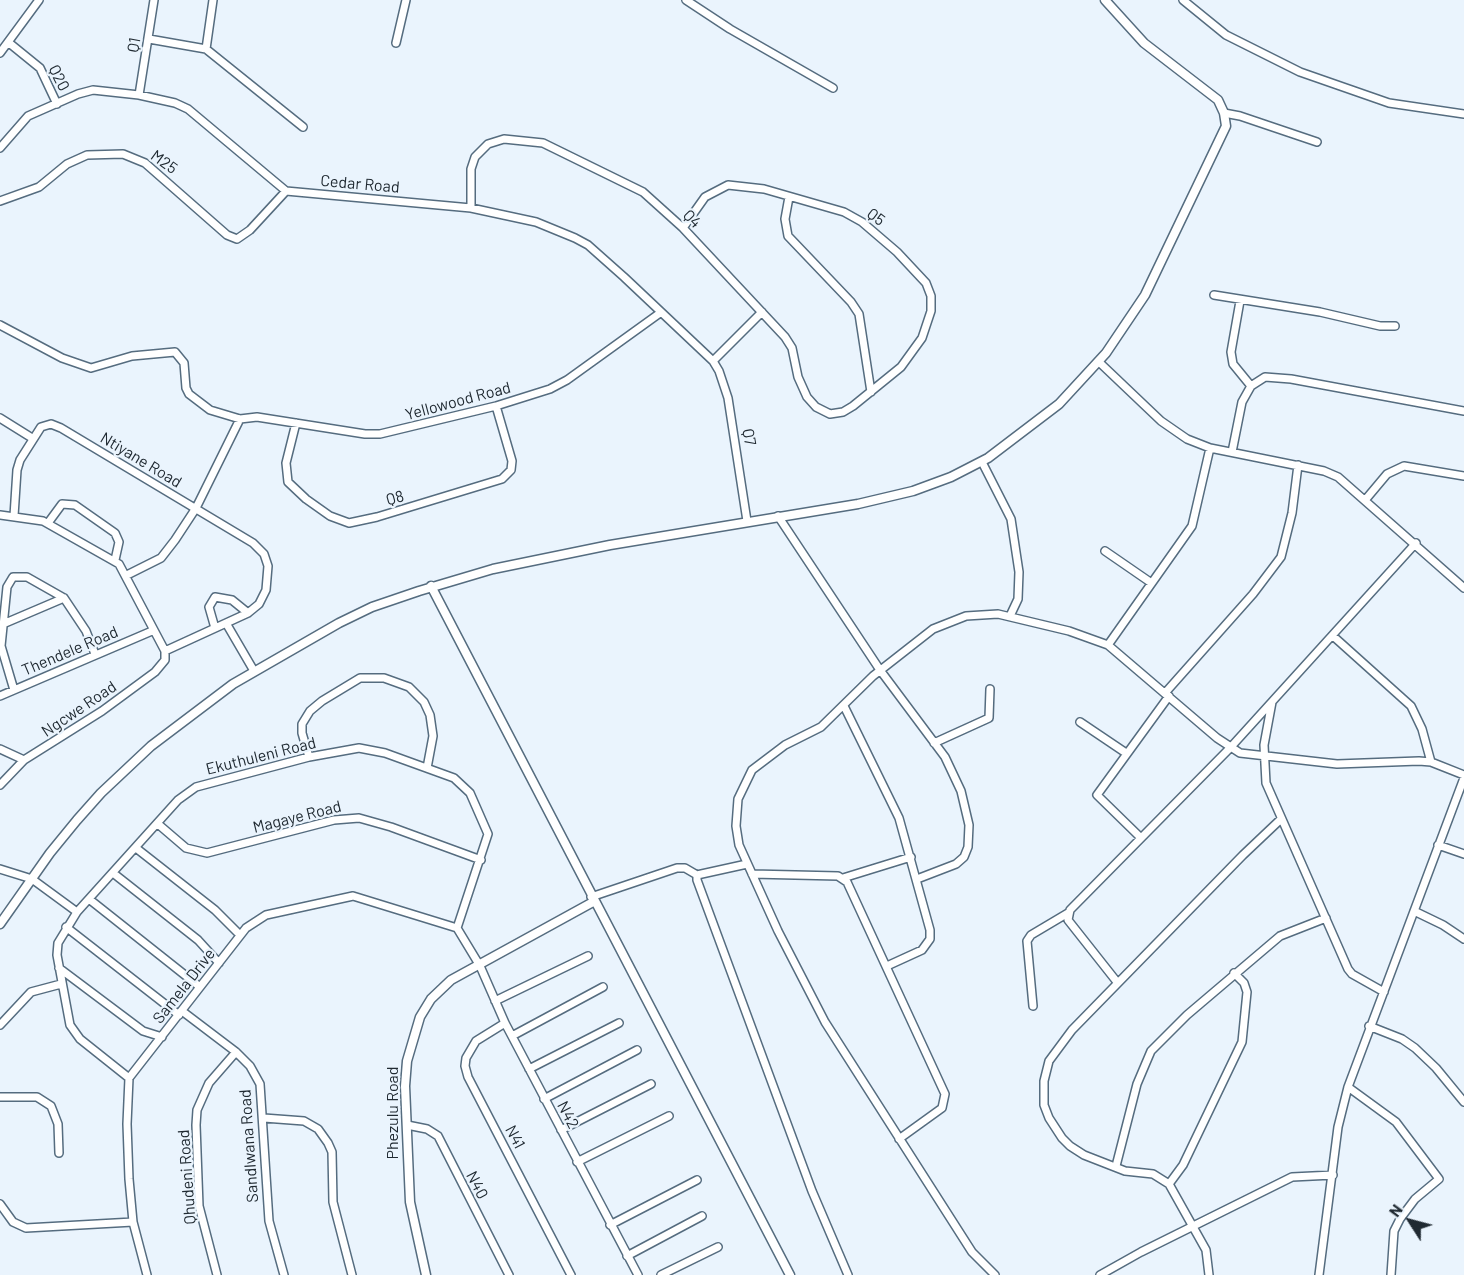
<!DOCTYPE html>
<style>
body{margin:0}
#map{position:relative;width:1464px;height:1275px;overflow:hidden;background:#eaf4fd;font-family:Barlow,sans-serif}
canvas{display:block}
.north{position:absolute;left:1380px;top:1191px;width:60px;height:60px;-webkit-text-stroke:4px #eaf4fd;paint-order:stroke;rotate:306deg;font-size:16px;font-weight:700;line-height:24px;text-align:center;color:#202a32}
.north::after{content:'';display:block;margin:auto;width:21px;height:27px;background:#202a32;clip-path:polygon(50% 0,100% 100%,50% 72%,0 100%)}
</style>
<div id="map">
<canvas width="1464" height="1275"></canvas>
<div class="north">N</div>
</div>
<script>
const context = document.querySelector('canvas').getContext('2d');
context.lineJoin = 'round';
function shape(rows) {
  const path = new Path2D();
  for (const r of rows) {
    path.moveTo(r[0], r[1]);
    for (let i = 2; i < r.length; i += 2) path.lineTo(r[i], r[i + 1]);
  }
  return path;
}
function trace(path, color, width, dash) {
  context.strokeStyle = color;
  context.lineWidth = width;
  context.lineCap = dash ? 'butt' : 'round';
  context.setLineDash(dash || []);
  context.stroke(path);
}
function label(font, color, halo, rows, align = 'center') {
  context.font = font + ' Barlow,sans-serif';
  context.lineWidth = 4.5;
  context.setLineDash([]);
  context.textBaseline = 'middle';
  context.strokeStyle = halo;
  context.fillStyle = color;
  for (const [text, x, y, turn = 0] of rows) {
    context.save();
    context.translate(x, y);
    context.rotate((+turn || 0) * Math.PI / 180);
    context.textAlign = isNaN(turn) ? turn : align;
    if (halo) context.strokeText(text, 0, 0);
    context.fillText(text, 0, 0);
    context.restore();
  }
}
const minor = shape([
 [686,0,730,29,833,88],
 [1183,0,1226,35,1300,72,1389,103,1464,114],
 [149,39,206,49,303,127],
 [8,42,40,68,57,104],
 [396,43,406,0],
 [206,49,213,0],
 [0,53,39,0],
 [139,95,154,0],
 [1224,113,1240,116,1317,142],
 [0,148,28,116,78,94,93,90,139,95,175,103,188,109,286,191,471,208,536,222,575,238,588,245,624,277,713,361,719,371,728,398,747,521],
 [789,197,785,219,788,236,851,302,859,314,871,392],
 [0,201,39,187,67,164,87,155,123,154,145,163,227,235,237,239,250,230,286,191],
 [471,208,471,169,475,157,488,144,504,139,543,143,643,192,683,228,785,337,792,348,798,377,807,397,816,407,830,414,843,412,853,406,901,367,922,338,931,311,931,296,926,283,897,252,862,222,844,212,764,189,728,185,705,197,683,228],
 [1214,295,1320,312,1380,326,1395,326],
 [1240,301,1231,352,1233,364,1251,386],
 [0,325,62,358,91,368,132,356,175,352,184,363,186,388,189,394,210,410,240,419,257,417,365,434,380,434,496,406,550,389,567,380,660,313],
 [713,361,762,312],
 [1099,362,1161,421,1187,439,1210,448,1324,471,1338,477,1464,588],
 [0,418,32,438],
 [296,423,286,463,288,482,306,499,330,516,349,523,377,517,502,479,511,470,512,461,496,406],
 [1232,452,1242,402,1251,386,1265,377,1291,379,1464,411],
 [982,462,1011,519,1019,572,1018,599,1010,616],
 [1366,499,1387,474,1404,466,1464,476],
 [0,515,43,521,119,564,165,651],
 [14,516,17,470,20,460,41,427,51,424,61,428,253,543,264,554,268,566,266,590,259,604,248,613,165,651],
 [778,516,880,670,945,757,961,791,969,825,968,847,964,857,956,864,917,879],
 [48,523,62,504,75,505,115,533,119,542,115,560],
 [1105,551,1150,582],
 [127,575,161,558,175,540,196,508,240,419],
 [226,623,254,671],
 [3,624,64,598],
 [215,628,209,607,215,597,232,600,248,613],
 [1333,636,1411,706,1422,729,1431,762],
 [1108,645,1192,526,1210,448],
 [14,690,1,646,7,587,13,577,27,577,64,598,86,631,95,654],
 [1165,693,1253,594,1281,557,1292,513,1298,465],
 [0,696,152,631],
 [1272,702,1264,745,1266,783,1348,969,1352,974,1384,992],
 [844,706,899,818,930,930,930,939,922,950,887,966],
 [1080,722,1126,753],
 [934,743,989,718,990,689],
 [0,749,24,760],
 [309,757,302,733,302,724,310,711,322,701,360,678,384,678,409,687,424,702,430,715,433,736,427,768],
 [0,785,24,760,102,711,155,672,165,660,165,651],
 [158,824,186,848,207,853,334,820,359,818,391,827,481,860],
 [1140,837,1097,795,1169,696],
 [1438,845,1464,854],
 [136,848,215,910,240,935],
 [747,864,697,875,697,880,812,1191,848,1275],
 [0,869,32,879,77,912],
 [113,873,198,940,219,963],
 [752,874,838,876,847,882,945,1094,942,1108,899,1139],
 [843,878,911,857],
 [591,897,677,868,685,868,697,875],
 [89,899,200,987],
 [1414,911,1443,925,1464,939],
 [66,927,179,1015],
 [457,928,480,966,505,1023,638,1275],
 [59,968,143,1031,162,1037],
 [1117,982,1068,920,1070,910,1230,748,1416,543],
 [495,1001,588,956],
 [1033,1006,1027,941,1031,935,1068,913],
 [182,1011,236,1052,250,1066,260,1084,269,1221,284,1275],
 [505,1023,476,1041,466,1058,465,1066,468,1077,571,1275],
 [0,1025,31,992,61,984],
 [1369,1026,1402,1039,1415,1048,1436,1068,1464,1102],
 [512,1036,603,987],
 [529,1069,619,1023],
 [129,1078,80,1039,70,1025,57,955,58,943,77,912,178,800,196,787,309,757,359,748,385,753,454,778,470,793,488,834,457,928],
 [1348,1087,1396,1122,1439,1179,1415,1199,1400,1219,1394,1231,1391,1275],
 [0,1097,37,1097,51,1106,58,1124,59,1153],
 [544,1099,637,1050],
 [264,1118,304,1121,318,1129,328,1143,332,1152,333,1202,352,1275],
 [407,1125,427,1129,438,1136,509,1275],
 [561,1130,651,1084],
 [577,1162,669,1116],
 [1116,1166,1137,1084,1151,1051,1187,1015,1280,936,1326,918],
 [1169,1184,1183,1165,1242,1042,1247,992,1244,983,1234,973],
 [0,1204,13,1222,26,1228,133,1222],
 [610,1225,697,1180],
 [627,1256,702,1216],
 [147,1275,133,1222,129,1179,127,1124,129,1078,246,928,266,915,353,896,457,928],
 [217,1275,199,1206,196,1125,197,1110,209,1083,236,1052],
 [661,1275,718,1247],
 [995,1275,972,1252,825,1022,778,931,739,845,736,826,738,799,752,770,785,745,821,727,873,676,933,629,966,616,998,614,1069,631,1108,645,1217,738,1240,753,1337,764,1419,761,1431,762,1464,775],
 [1100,1275,1141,1252,1292,1177,1333,1175],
 [1209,1275,1206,1250,1169,1184,1153,1174,1125,1171,1084,1155,1070,1146,1062,1138,1049,1118,1044,1105,1044,1081,1049,1061,1072,1030,1243,855,1281,819],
 [1319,1275,1338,1127,1348,1087,1464,778]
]);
const tertiary = shape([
 [431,586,790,1275],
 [0,924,50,853,77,820,101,793,151,746,233,684,339,623,372,607,419,591,493,569,610,545,858,504,913,491,951,477,988,458,1059,404,1106,353,1145,295,1226,126,1224,113,1218,100,1144,43,1105,0],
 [426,1275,410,1202,405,1086,407,1061,420,1017,431,999,451,980,593,902]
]);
trace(minor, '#556c7f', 10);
trace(tertiary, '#556c7f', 11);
trace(minor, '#fff', 7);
trace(tertiary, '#fff', 8);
label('16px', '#202a32', '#eaf4fd', [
 ["Q1",134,45,-80],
 ["Q20",59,78,63],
 ["M25",164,162,36],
 ["Cedar Road",360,184,5],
 ["Q5",876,217,37],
 ["Q4",692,219,46],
 ["Yellowood Road",458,401,-15],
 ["Q7",749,437,80],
 ["Ntiyane Road",141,460,31],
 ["Q8",395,498,-16],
 ["Thendele Road",70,651,-23],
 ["Ngcwe Road",79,709,-34],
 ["Ekuthuleni Road",261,756,-14],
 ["Magaye Road",297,817,-14],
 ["Samela Drive",184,986,-52],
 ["Phezulu Road",393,1113,-90],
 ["N42",568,1115,63],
 ["N41",515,1137,62],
 ["Sandlwana Road",249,1146,-94],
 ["Qhudeni Road",187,1177,-94],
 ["N40",477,1185,63]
]);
</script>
